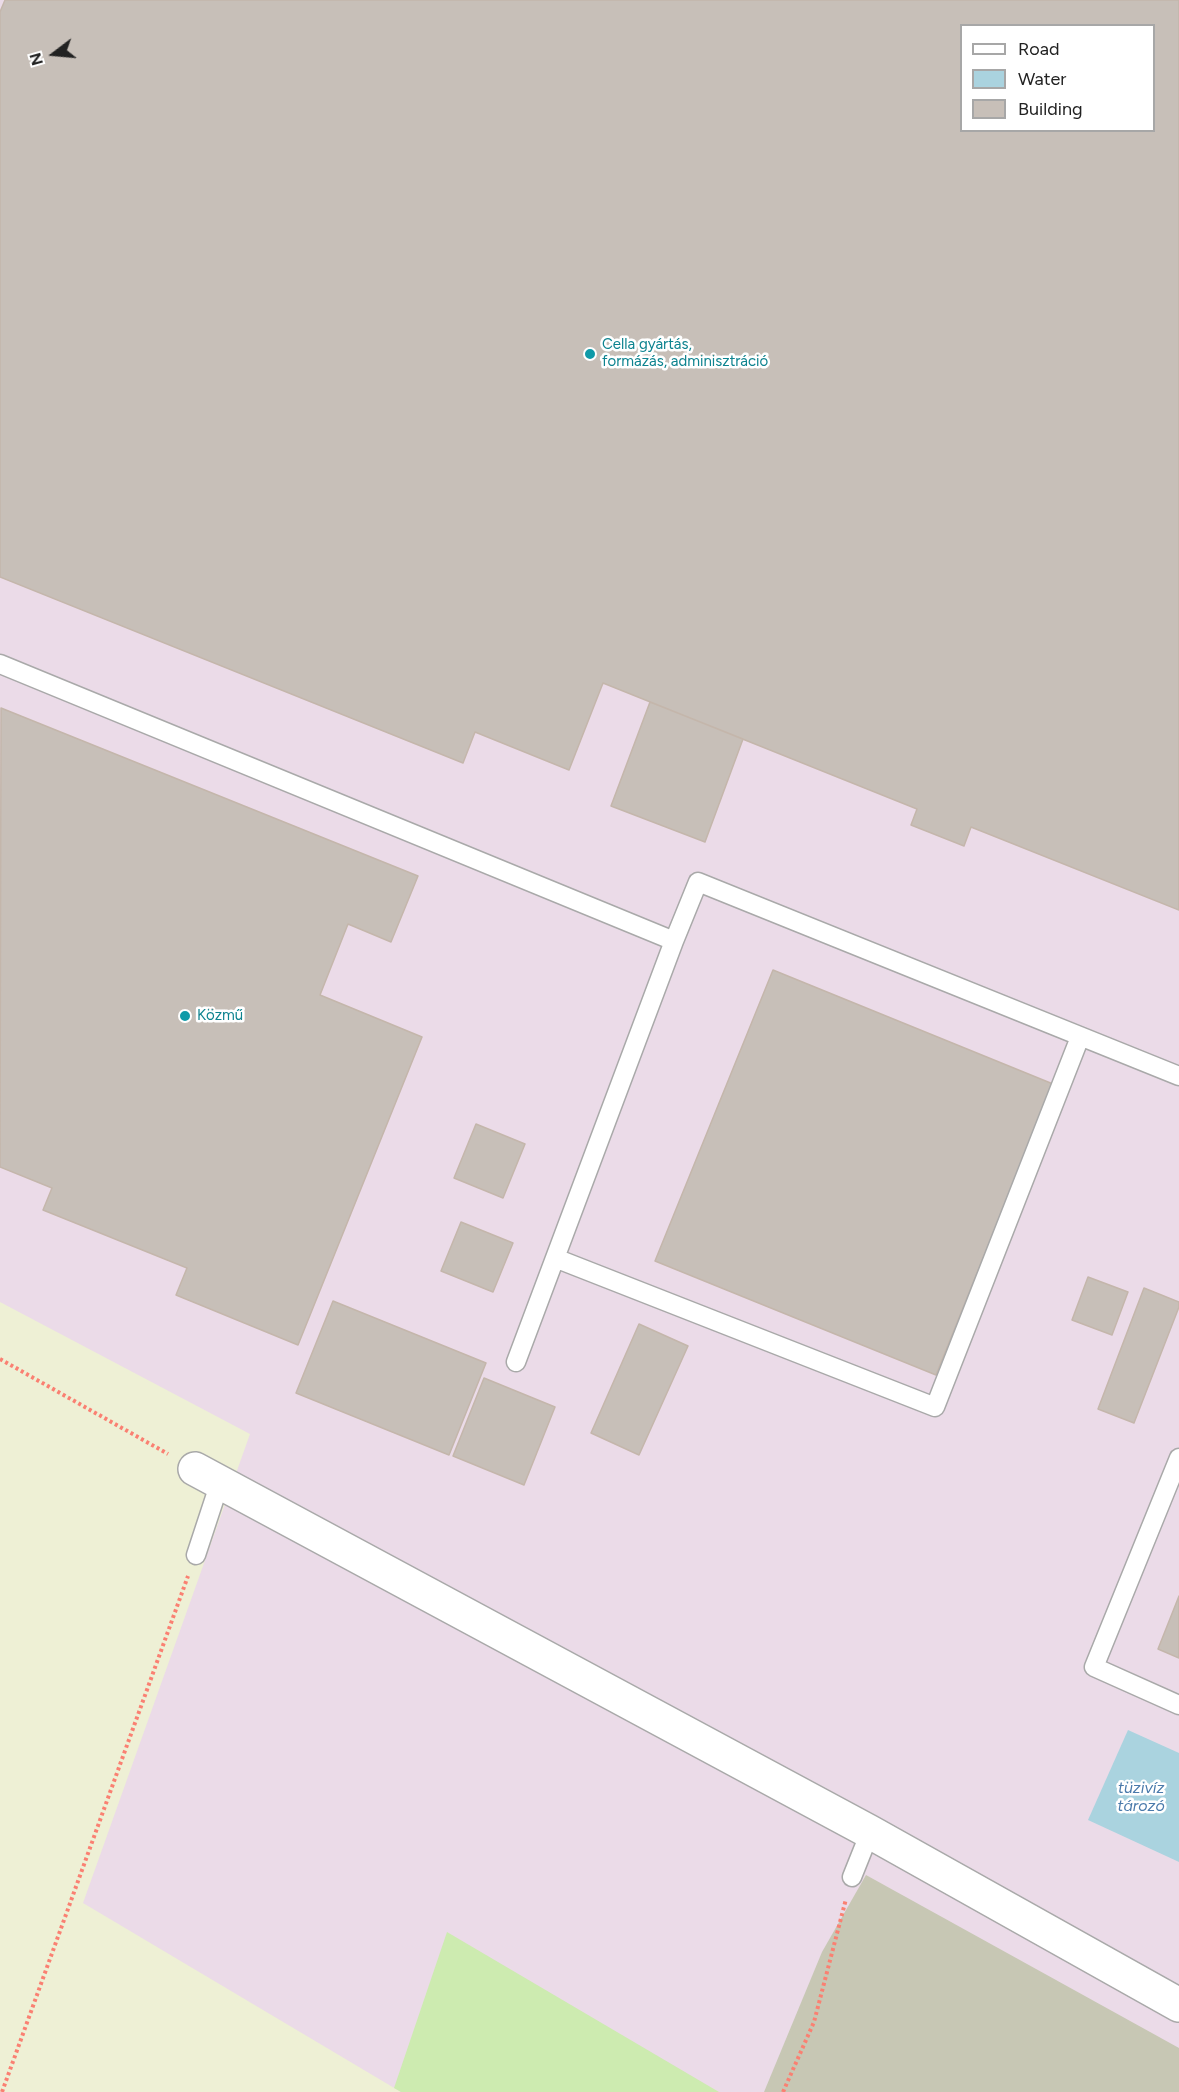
<!DOCTYPE html>
<meta charset="utf-8">
<style>
body{margin:0}
#map{position:relative;width:1179px;height:2092px;overflow:hidden;background:#f2efe9;font-family:Figtree,sans-serif}
canvas{display:block}
.legend{position:absolute;left:960px;top:24px;width:195px;height:108px;box-sizing:border-box;background:#fff;border:2px solid #a7a7a7;margin:0;padding:8px 10px;list-style:none;font-size:18px;color:#222}
.legend li{display:flex;align-items:center;gap:12px;height:30px}
.legend b{width:30px;border:2px solid #a7a7a7}
.north{position:absolute;left:24px;top:24px;width:60px;height:60px;-webkit-text-stroke:4px #fff;paint-order:stroke;rotate:254deg;font-size:16px;font-weight:700;line-height:24px;text-align:center;color:#222}
.north::after{content:'';display:block;margin:auto;width:21px;height:27px;background:#222;clip-path:polygon(50% 0,100% 100%,50% 72%,0 100%)}
</style>
<div id="map">
<canvas width="1179" height="2092"></canvas>
<ul class="legend">
<li><b style="height:8px;background:#fff"></b>Road</li>
<li><b style="height:16px;background:#aad3df"></b>Water</li>
<li><b style="height:16px;background:#c7bfb8"></b>Building</li>
</ul>
<div class="north">N</div>
</div>
<script>
const context = document.querySelector('canvas').getContext('2d');
context.lineJoin = 'round';
function fillPath(path, color) {
  context.fillStyle = color;
  context.fill(path, 'evenodd');
}
function shape(rows) {
  const path = new Path2D();
  for (const r of rows) {
    path.moveTo(r[0], r[1]);
    for (let i = 2; i < r.length; i += 2) path.lineTo(r[i], r[i + 1]);
  }
  return path;
}
function trace(path, color, width, dash) {
  context.strokeStyle = color;
  context.lineWidth = width;
  context.lineCap = dash ? 'butt' : 'round';
  context.setLineDash(dash || []);
  context.stroke(path);
}
function label(font, color, halo, rows, align = 'center') {
  context.font = font + ' Figtree,sans-serif';
  context.lineWidth = 5;
  context.setLineDash([]);
  context.textBaseline = 'middle';
  context.strokeStyle = halo;
  context.fillStyle = color;
  for (const [text, x, y, turn = 0] of rows) {
    context.save();
    context.translate(x, y);
    context.rotate((+turn || 0) * Math.PI / 180);
    context.textAlign = isNaN(turn) ? turn : align;
    if (halo) context.strokeText(text, 0, 0);
    context.fillText(text, 0, 0);
    context.restore();
  }
}
fillPath(shape([
 [0,0,1179,0,1179,2092,0,2092],
 [962,26,1154,26,1154,130,962,130]
]), '#ebdbe8');
fillPath(shape([
 [866,1875,1179,2048,1179,2092,764,2092,822,1952]
]), '#c7c7b4');
fillPath(shape([
 [0,1302,250,1434,83,1903,401,2092,0,2092]
]), '#eef0d5');
fillPath(shape([
 [447,1932,719,2092,401,2092,394,2088]
]), '#cdebb0');
fillPath(shape([
 [1128,1730,1179,1753,1179,1862,1088,1820]
]), '#aad3df');
const building = shape([
 [5,0,1179,0,1179,910,971,827,964,846,911,825,917,809,603,683,569,770,475,732,463,763,0,577,0,12,5,0],
 [962,26,1154,26,1154,130,962,130,962,26],
 [650,702,743,739,705,842,611,806,650,702],
 [1,708,418,876,391,942,348,924,320,995,422,1037,298,1345,176,1295,187,1268,43,1210,52,1188,0,1167,1,708],
 [773,970,1053,1084,936,1375,655,1261,773,970],
 [476,1124,525,1144,503,1198,454,1178,476,1124],
 [461,1222,513,1243,493,1292,441,1271,461,1222],
 [1088,1277,1128,1292,1112,1335,1072,1320,1088,1277],
 [1144,1288,1179,1302,1179,1307,1134,1423,1098,1409,1144,1288],
 [333,1301,486,1363,449,1455,296,1393,333,1301],
 [639,1324,688,1346,639,1455,591,1433,639,1324],
 [484,1378,555,1407,524,1485,453,1456,484,1378],
 [1179,1596,1179,1658,1158,1649,1179,1596]
]);
fillPath(building, '#c7bfb8');
trace(building, '#c4b6ab', 1.5);
const service = shape([
 [0,664,674,941,698,882,1179,1076],
 [555,1258,935,1407,1080,1037],
 [516,1362,674,941],
 [1179,1458,1094,1667,1179,1705],
 [196,1555,220,1482],
 [852,1877,870,1832]
]);
const minor = shape([
 [195,1469,870,1832,1179,2005]
]);
trace(service, '#a9a9a9', 21);
trace(minor, '#a9a9a9', 36);
trace(shape([
 [0,1359,168,1454],
 [2,2092,188,1576],
 [783,2092,814,2022,846,1899]
]), '#fa8072', 4, [3, 3]);
trace(service, '#fff', 18);
trace(minor, '#fff', 33);
for (const [x, y, r, color] of [
 [590,354,6,"#0f9aa8"],
 [185,1016,6,"#0f9aa8"]
]) {
  const dot = new Path2D();
  dot.arc(x, y, r, 0, 2 * Math.PI);
  context.fillStyle = color;
  context.fill(dot);
  trace(dot, '#fff', 2);
}
label('15px', '#0d838f', '#fff', [
 ["Cella gyártás,",602,345],
 ["formázás, adminisztráció",602,362],
 ["Közmű",197,1016]
], 'left');
label('italic 16px', '#4a7aab', '#fff', [
 ["tüzivíz",1141,1788],
 ["tározó",1141,1806]
]);
</script>
